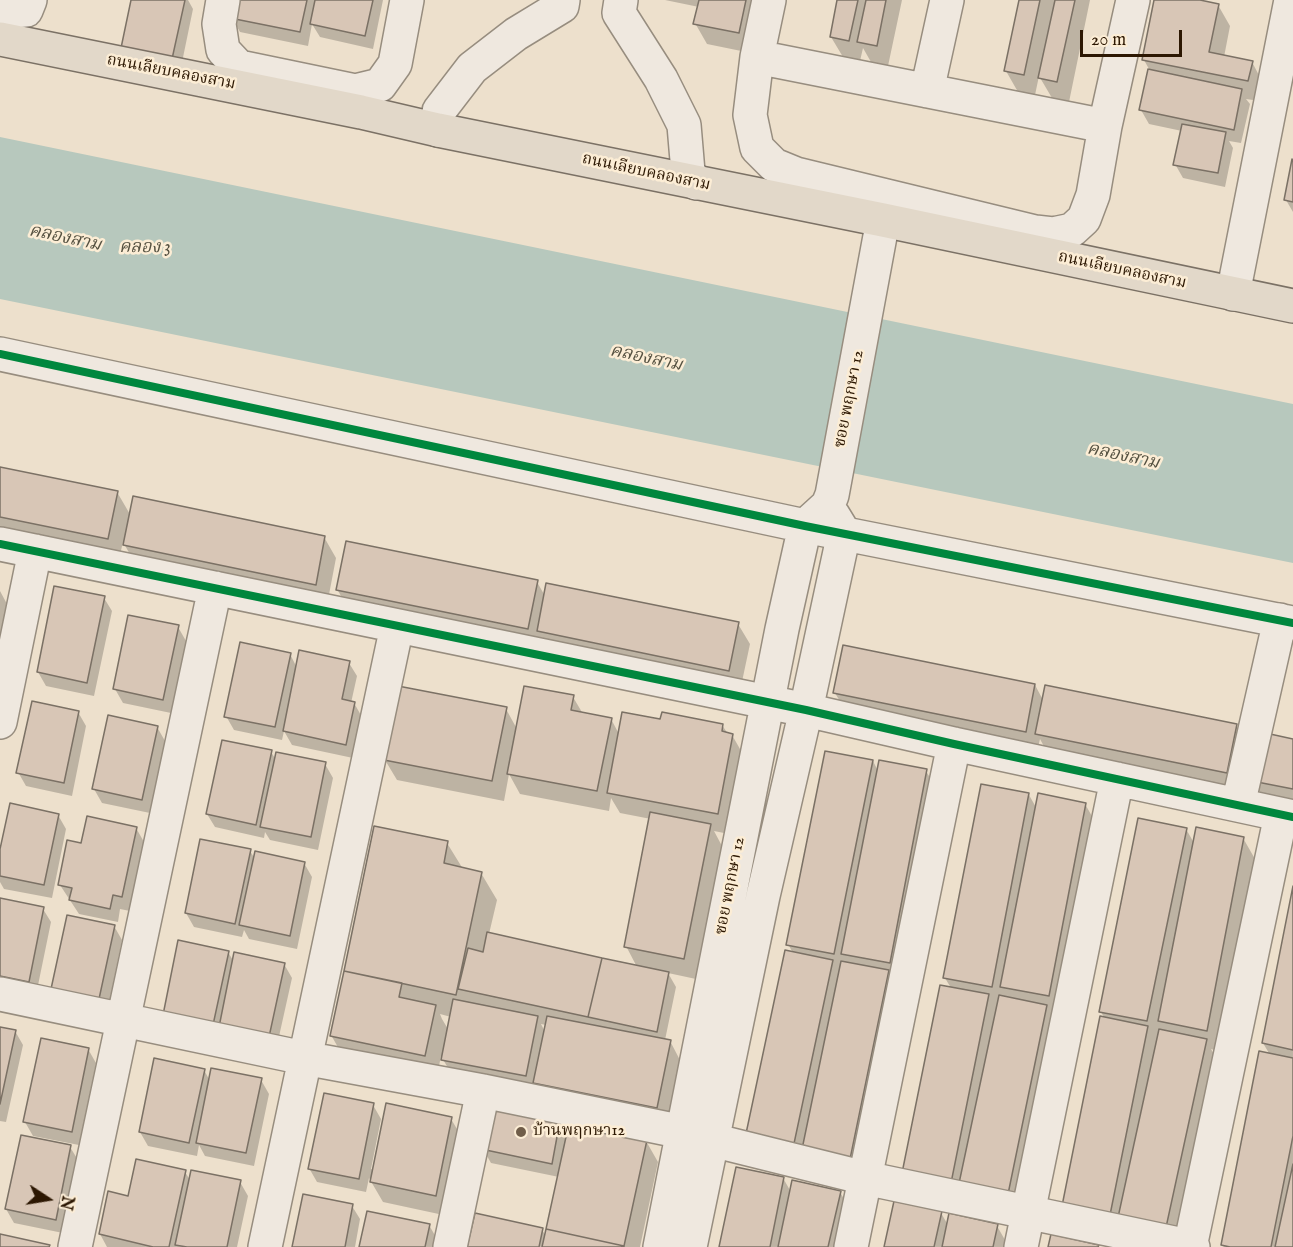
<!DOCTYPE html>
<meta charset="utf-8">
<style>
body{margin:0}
#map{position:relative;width:1293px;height:1247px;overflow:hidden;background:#ede0cc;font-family:"IM FELL English",serif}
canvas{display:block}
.north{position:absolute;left:18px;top:1169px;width:60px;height:60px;-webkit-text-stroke:4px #fcedd5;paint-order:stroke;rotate:102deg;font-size:16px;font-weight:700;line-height:24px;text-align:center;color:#2c1702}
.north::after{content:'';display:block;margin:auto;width:21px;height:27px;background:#2c1702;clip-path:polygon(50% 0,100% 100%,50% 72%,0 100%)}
.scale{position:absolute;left:1080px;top:30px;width:102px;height:27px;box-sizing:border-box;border:3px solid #2c1702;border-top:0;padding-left:8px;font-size:18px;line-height:21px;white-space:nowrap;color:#2c1702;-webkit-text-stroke:4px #fcedd5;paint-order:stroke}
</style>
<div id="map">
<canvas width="1293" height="1247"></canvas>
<div class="north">N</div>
<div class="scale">20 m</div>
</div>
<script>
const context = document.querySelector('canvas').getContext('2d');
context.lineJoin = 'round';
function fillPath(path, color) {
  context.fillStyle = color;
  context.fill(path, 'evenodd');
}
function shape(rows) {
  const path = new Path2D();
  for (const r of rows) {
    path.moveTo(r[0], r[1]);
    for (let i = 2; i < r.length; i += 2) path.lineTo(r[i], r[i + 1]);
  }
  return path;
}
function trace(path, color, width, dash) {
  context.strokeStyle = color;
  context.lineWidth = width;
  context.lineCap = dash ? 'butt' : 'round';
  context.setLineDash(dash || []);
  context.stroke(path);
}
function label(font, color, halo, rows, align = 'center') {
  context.font = font + ' "IM FELL English","Noto Serif Thai",serif';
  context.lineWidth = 5;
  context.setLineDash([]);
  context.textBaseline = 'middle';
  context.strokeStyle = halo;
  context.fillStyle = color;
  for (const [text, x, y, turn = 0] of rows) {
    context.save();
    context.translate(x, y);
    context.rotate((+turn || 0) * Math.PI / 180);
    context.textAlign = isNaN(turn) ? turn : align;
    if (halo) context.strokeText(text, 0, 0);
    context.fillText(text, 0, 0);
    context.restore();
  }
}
fillPath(shape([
 [0,137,1293,404,1293,563,0,299]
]), '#b7c8bd');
fillPath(shape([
 [132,0,188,0,193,9,180,72],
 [236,0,383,0,373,49,320,37,312,24,308,46,240,32,232,18],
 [665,0,762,0,751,53,707,44,695,23,699,7],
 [839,0,902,0,888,66,871,62,863,48,860,61,843,57,831,37],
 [1021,0,1090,0,1069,102,1052,98,1039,76,1035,95,1018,92,1006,71],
 [1156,0,1193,0,1218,5,1230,26,1224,57,1252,62,1263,83,1260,101,1246,99,1250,104,1241,143,1229,141,1233,148,1225,187,1183,178,1175,164,1182,131,1149,124,1141,110,1149,69,1144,60],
 [1293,163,1293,212,1286,200],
 [0,468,117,492,131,516,324,537,336,558,327,605,136,565,123,542,119,559,0,535],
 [537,582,545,596,738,624,750,644,740,691,550,652,542,637,539,649,349,610,337,589],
 [0,591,7,604,0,637],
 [104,598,112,611,94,696,46,686,38,672],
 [178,627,186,641,171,713,123,703,115,689],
 [290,654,297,668,349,663,357,676,351,703,354,703,362,717,353,758,292,745,284,731,282,740,234,730,226,716],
 [1035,685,1043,700,1236,726,1248,746,1238,793,1048,754,1040,739,1037,752,847,713,835,693],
 [573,697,583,714,611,719,619,734,661,721,722,725,728,734,732,735,744,756,729,834,714,831,722,846,696,979,668,973,676,987,665,1040,670,1041,681,1062,669,1128,455,1080,441,1056,437,1076,343,1056,331,1035,447,843,463,869,481,873,497,900,489,934,637,967,626,946,651,819,620,813,611,798,609,811,520,794,509,774,504,801,397,780,385,760,506,709,517,729],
 [440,1014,451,1017,448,1029,442,1019],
 [541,1024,546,1025,545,1032],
 [78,712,86,726,72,796,26,786,18,772],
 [157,727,165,741,150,813,102,803,94,789],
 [1293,740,1293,807,1265,801,1253,781],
 [271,752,276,760,325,764,333,778,318,850,270,840,265,832,264,838,215,827,207,814],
 [873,761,878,771,926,771,938,791,861,1184,757,1164,793,953,788,944],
 [1029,795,1037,809,1085,804,1097,825,1060,1016,1051,1015,1058,1027,1018,1218,914,1199,951,988,945,978],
 [58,815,66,829,52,898,4,889,0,882,0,857],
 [136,828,144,842,130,911,120,909,118,922,79,914,60,885,82,844],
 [1186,829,1194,843,1243,838,1255,859,1218,1051,1211,1049,1218,1061,1178,1247,1075,1231,1105,1019,1101,1012],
 [250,851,255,859,304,863,312,877,297,949,249,939,244,930,242,937,194,927,186,913],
 [1293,894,1293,1247,1224,1247,1222,1245,1270,1055,1263,1043],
 [0,899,43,909,51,922,36,995,0,987],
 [114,926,122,940,107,1013,60,1003],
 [228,952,234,962,284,964,292,978,276,1050,173,1028],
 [0,1028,15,1031,23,1045,6,1122,0,1121],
 [88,1049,96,1063,79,1145,33,1136,25,1122],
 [204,1070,210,1081,261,1080,269,1094,254,1166,205,1156,199,1145,197,1156,148,1146,140,1132],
 [373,1105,381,1119,371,1169,374,1170,451,1119,463,1139,448,1216,383,1202,369,1178,366,1192,317,1182,309,1168],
 [560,1116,568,1131,646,1141,658,1162,640,1247,469,1247,542,1230,546,1236,559,1177,491,1163,483,1149],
 [70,1147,78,1160,63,1233,14,1223,6,1209],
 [185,1172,190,1180,240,1182,248,1196,237,1247,107,1247,100,1234],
 [783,1178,791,1192,840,1192,852,1213,844,1247,720,1247],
 [352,1206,360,1219,355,1247,293,1247],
 [941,1213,948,1225,997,1226,1009,1247,885,1247],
 [429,1225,437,1239,435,1247,361,1247]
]), '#0003');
const building = shape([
 [131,0,185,0,172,59,121,48,131,0],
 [234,0,307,0,300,32,230,18,234,0],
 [315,0,373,0,365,36,310,24,315,0],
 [699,0,746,0,739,33,693,24,699,0],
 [837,0,858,0,849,41,830,37,837,0],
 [866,0,886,0,877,46,857,42,866,0],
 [1019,0,1040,0,1024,75,1004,71,1019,0],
 [1055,0,1075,0,1057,82,1038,78,1055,0],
 [1154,0,1200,0,1219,4,1209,52,1253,61,1248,81,1142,60,1154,0],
 [1148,69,1242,89,1234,130,1139,110,1148,69],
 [1182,124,1226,132,1218,173,1173,165,1182,124],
 [1292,159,1293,160,1293,202,1284,200,1292,159],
 [0,467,118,491,108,539,0,517,0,467],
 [133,496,325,536,316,585,123,545,133,496],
 [346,541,538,580,528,629,336,590,346,541],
 [546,583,739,622,729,671,537,631,546,583],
 [54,586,105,596,87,683,37,672,54,586],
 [128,615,179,625,163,700,113,689,128,615],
 [240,642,291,653,275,727,224,717,240,642],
 [843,645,1035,684,1026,732,833,693,843,645],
 [299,650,350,661,342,699,355,702,346,745,283,731,299,650],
 [1045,685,1237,724,1227,773,1035,734,1045,685],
 [398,686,507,707,492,781,384,760,398,686],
 [524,686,574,695,571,710,612,718,597,791,507,774,524,686],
 [32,701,79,711,64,783,16,773,32,701],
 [622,712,660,719,662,712,723,724,722,731,733,734,718,814,607,793,622,712],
 [108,715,158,726,142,800,92,789,108,715],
 [1261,732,1293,739,1293,789,1252,781,1261,732],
 [222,740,272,750,256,825,206,814,222,740],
 [825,751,873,760,834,954,786,945,825,751],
 [276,752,326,762,311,837,260,827,276,752],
 [879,760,927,769,890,963,841,954,879,760],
 [981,784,1029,793,992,987,943,978,981,784],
 [1038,793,1086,803,1049,996,1000,987,1038,793],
 [10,803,59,814,44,885,0,876,0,849,10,803],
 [650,812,711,824,684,959,624,947,650,812],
 [87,816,137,827,122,897,113,895,110,909,69,900,72,888,58,885,67,840,81,843,87,816],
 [1138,818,1187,828,1147,1021,1099,1012,1138,818],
 [374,826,448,841,444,863,482,872,456,995,344,971,374,826],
 [1196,827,1244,837,1207,1031,1158,1021,1196,827],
 [200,839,251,849,235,924,185,913,200,839],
 [255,851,305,862,290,936,239,925,255,851],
 [1293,886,1293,1050,1262,1043,1293,886],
 [0,898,44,907,29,982,0,976,0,898],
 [67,915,115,925,99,999,51,989,67,915],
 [487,932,602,958,588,1017,458,989,468,948,483,952,487,932],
 [178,940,229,951,213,1025,163,1015,178,940],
 [785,950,833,960,792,1153,744,1143,785,950],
 [234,952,285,963,269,1037,219,1027,234,952],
 [602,958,669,972,657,1032,588,1017,602,958],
 [841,961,889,970,849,1164,801,1154,841,961],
 [344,971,402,983,399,997,436,1005,425,1056,330,1036,344,971],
 [940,985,989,994,950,1188,901,1178,940,985],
 [999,995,1047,1005,1007,1199,958,1188,999,995],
 [453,999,538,1016,526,1076,441,1060,453,999],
 [547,1016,671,1040,657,1108,533,1083,547,1016],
 [1100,1016,1148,1026,1109,1220,1061,1211,1100,1016],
 [0,1027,16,1030,0,1104,0,1027],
 [1159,1029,1207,1039,1165,1232,1117,1222,1159,1029],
 [41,1038,89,1048,72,1132,23,1122,41,1038],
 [1259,1051,1293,1058,1293,1136,1271,1247,1230,1247,1221,1245,1259,1051],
 [154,1058,205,1069,189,1143,139,1132,154,1058],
 [211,1068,262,1078,246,1153,196,1143,211,1068],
 [324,1093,374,1103,359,1179,308,1169,324,1093],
 [491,1102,561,1115,552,1164,481,1149,491,1102],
 [386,1103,452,1117,436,1196,370,1182,386,1103],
 [569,1123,647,1140,624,1246,546,1229,569,1123],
 [21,1135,71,1145,56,1220,5,1209,21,1135],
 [136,1159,186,1170,169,1247,153,1247,99,1234,108,1191,128,1196,136,1159],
 [1293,1164,1293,1247,1275,1247,1293,1164],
 [736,1167,784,1177,770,1247,719,1247,736,1167],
 [191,1170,241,1180,227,1247,187,1247,175,1245,191,1170],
 [792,1180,841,1191,828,1247,778,1247,792,1180],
 [303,1194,353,1204,345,1247,292,1247,303,1194],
 [894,1201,942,1211,934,1247,884,1247,894,1201],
 [367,1211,430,1224,425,1247,359,1247,367,1211],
 [475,1213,543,1228,539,1247,467,1247,475,1213],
 [949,1213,998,1224,993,1247,942,1247,949,1213],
 [546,1229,624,1246,624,1247,542,1247,546,1229],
 [0,1234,50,1245,49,1247,0,1247,0,1234],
 [1051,1234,1099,1245,1098,1247,1048,1247,1051,1234]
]);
fillPath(building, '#d8c6b6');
trace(building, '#7b7165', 1.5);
const minor = shape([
 [223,0,219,24,223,50,239,67,355,91,380,85,395,64,407,0],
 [621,0,619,13,661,79,684,125,688,172,696,183],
 [769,0,757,57,750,115,757,148,774,165,796,174,1035,232,1053,234,1072,230,1084,219,1093,195,1105,126,1133,0],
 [0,12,26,10,30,0],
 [757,57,1105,126],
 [927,91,947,0],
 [438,130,439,111,472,68,516,34,562,6,563,0],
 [1233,294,1291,0],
 [0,354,805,526,1293,623],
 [0,544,806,710,954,744,1293,817],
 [0,722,35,551],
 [1238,805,1280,620],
 [0,994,304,1058,483,1091,683,1132],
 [712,1140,865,1178,1193,1247],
 [75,1247,215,588],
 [265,1247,397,626],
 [450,1247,483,1091],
 [660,1247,782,629,805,526,828,505,832,495,883,220],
 [690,1247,763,896,806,710,844,533,833,515],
 [851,1247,954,744],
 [1021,1247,1117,779],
 [1190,1247,1281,815]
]);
const major = shape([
 [0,39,361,112,438,130,883,220,1293,306]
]);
trace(minor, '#978d7f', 36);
trace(major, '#7b7165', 36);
trace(minor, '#efe8df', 33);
trace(major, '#e2d8c9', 33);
trace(shape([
 [0,354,805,526,1293,623],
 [0,544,806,710,954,744,1293,817]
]), '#00873e', 8);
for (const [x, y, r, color] of [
 [521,1132,6,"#705d49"]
]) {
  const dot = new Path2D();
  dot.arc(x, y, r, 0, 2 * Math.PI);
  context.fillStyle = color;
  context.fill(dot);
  trace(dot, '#fcedd5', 2);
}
label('16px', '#2c1702', '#fcedd5', [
 ["ถนนเลียบคลองสาม",171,73,11],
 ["ถนนเลียบคลองสาม",646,173,12],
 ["ถนนเลียบคลองสาม",1122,271,12],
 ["ซอย พฤกษา 12",850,399,-79],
 ["ซอย พฤกษา 12",731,886,-79]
]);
label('16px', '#2c1702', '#fcedd5', [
 ["บ้านพฤกษา12",533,1132]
], 'left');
label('italic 18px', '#555141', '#fcedd5', [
 ["คลองสาม",65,239,12],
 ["คลอง 3",145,248],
 ["คลองสาม",646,359,12],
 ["คลองสาม",1123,457,12]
]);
</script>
